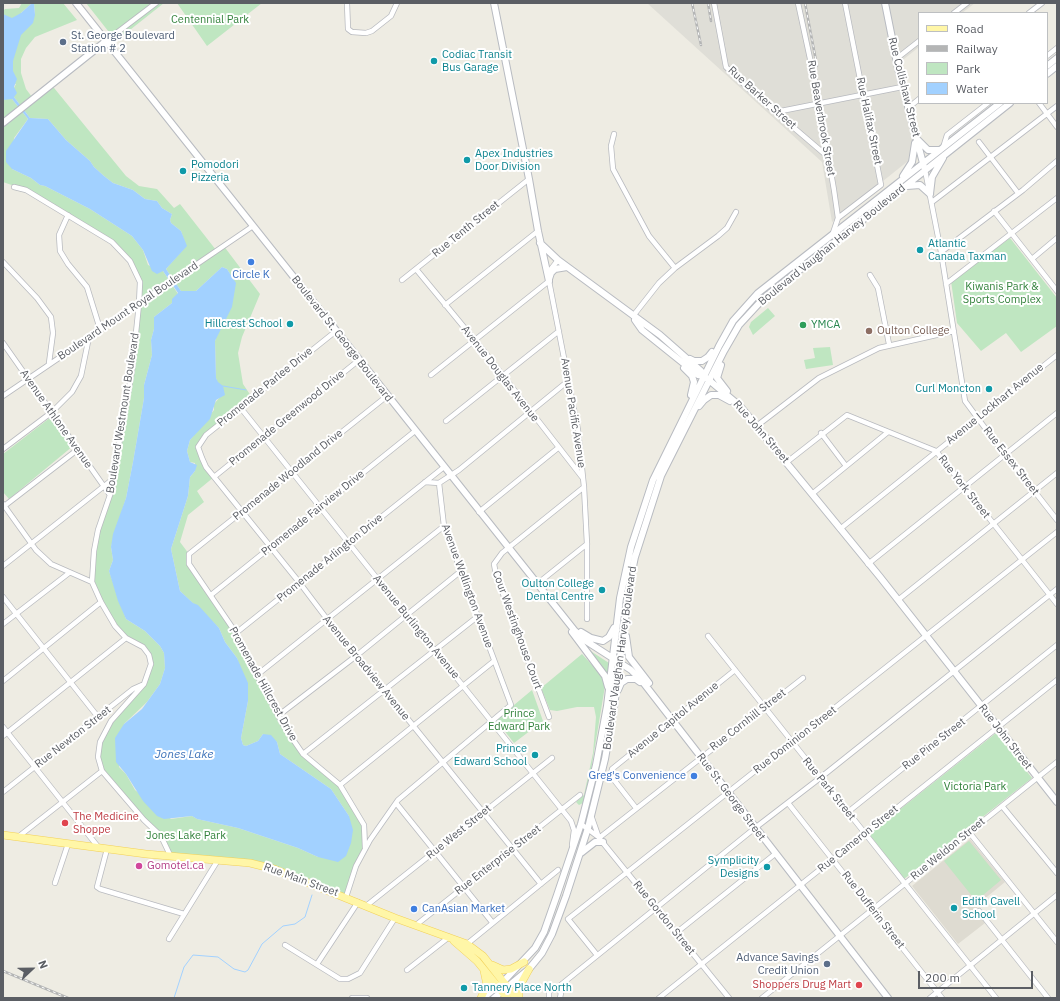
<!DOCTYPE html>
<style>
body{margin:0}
#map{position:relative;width:1060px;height:1001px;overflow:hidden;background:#eeece3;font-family:"IBM Plex Sans",sans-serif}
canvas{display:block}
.frame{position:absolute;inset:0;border:4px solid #5b5e64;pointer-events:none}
.legend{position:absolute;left:918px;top:12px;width:130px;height:92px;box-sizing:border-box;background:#fff;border:1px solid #bdbfc1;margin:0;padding:5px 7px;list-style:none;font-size:12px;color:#5b5e64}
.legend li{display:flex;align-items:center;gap:8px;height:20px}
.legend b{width:20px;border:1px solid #bdbfc1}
.north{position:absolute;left:12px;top:949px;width:40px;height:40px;-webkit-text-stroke:3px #fff;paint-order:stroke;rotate:68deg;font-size:11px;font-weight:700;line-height:16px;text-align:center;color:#5b5e64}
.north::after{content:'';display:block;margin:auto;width:14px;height:18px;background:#5b5e64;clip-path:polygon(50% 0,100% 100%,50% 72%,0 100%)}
.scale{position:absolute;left:918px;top:971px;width:115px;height:18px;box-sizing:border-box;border:2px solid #5b5e64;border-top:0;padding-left:5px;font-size:12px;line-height:14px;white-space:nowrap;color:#5b5e64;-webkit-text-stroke:3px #fff;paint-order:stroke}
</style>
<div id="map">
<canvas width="1060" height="1001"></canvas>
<div class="frame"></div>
<ul class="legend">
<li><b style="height:5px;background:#fff6a7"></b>Road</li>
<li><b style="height:5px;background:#b4b5b5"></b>Railway</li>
<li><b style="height:11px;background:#bfe6c1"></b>Park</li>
<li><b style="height:11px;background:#a2d1ff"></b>Water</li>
</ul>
<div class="north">N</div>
<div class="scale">200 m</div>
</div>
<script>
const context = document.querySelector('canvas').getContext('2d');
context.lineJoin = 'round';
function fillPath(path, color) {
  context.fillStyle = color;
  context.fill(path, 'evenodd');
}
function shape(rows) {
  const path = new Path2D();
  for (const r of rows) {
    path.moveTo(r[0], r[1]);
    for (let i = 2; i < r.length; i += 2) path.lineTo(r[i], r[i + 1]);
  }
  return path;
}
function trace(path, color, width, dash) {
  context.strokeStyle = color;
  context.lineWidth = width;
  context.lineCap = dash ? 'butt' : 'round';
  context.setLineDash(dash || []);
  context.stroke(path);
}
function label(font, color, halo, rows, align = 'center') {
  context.font = font + ' "IBM Plex Sans",sans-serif';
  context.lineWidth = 4;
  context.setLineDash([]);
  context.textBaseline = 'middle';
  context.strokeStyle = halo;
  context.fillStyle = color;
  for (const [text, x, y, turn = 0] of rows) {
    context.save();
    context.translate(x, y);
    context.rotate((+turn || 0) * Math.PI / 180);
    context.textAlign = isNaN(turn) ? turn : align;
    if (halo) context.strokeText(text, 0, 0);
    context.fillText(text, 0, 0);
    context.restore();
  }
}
fillPath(shape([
 [647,3,975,3,962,13,919,13,919,47,894,67,916,147,913,157,832,222,822,162]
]), '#dfded7');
fillPath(shape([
 [970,839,1005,882,977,905,978,913,985,923,958,944,912,886]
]), '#dedbd1');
fillPath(shape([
 [22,3,32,3,21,13,35,15,34,3,63,3,77,20,35,37,26,48,21,59,21,73,26,89,32,97,50,83,126,176,139,186,157,189,174,208,180,204,216,250,223,245,260,294,242,337,238,353,243,384,251,396,206,435,198,447,202,458,214,477,197,491,204,502,188,515,180,542,189,554,189,564,236,633,285,728,303,754,340,785,364,825,365,849,346,897,274,869,170,855,166,844,99,765,103,735,144,684,151,664,143,647,120,633,92,582,94,551,110,495,132,371,140,282,130,261,112,242,26,190,3,182,3,100,6,98,12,99,28,119,14,138,12,169,31,178,40,185,45,186,90,209,132,236,143,250,148,265,163,271,178,294,172,303,154,317,154,329,151,340,152,355,144,385,144,398,133,462,126,498,111,547,113,560,109,571,126,619,145,631,160,646,164,653,165,668,160,684,147,702,124,724,119,767,126,774,135,790,171,819,192,816,197,819,238,828,298,848,318,857,349,816,331,789,280,754,277,742,263,734,258,741,246,746,243,745,241,738,248,701,237,658,225,642,219,628,180,591,171,549,188,496,190,477,195,471,195,463,190,462,187,451,190,440,214,410,214,404,220,397,216,378,215,341,217,334,224,323,230,274,227,269,222,267,196,291,181,291,166,269,186,246,181,231,171,223,170,220,172,214,162,208,157,201,145,199,133,190,113,183,104,176,94,167,90,161,66,140,48,119,30,118,14,97,14,88,16,84,3,83,3,11,5,9,19,8],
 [86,3,164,3,116,41],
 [177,3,262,3,207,46],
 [1010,238,1057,298,1057,326,1021,352,1006,333,981,351,957,323,951,281],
 [768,308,775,316,753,335,749,327,751,322],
 [830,347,833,365,806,369,804,360,815,358,813,348],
 [51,417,73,446,9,499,3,492,3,454],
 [589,650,609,663,608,673,606,674],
 [582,654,603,677,605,686,590,776,583,803,579,805,576,802,584,795,593,753,596,717,594,707,577,707,557,711,550,710,541,688],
 [532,690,543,721,514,743,496,720],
 [996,733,1032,778,904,879,869,834],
 [969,841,1001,880,976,901,944,861]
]), '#bfe6c1');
fillPath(shape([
 [32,3,34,3,35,15,33,23,21,35,13,61,13,71,17,79,14,87,17,93,14,97,30,118,48,119,66,140,90,161,94,167,104,176,113,183,133,190,145,199,157,201,162,208,172,214,170,220,171,223,181,231,187,246,166,269,181,291,196,291,222,267,227,269,236,283,232,307,215,341,216,378,218,382,223,386,225,395,216,400,210,419,190,440,187,451,190,462,197,465,195,471,190,477,188,496,171,549,180,591,193,603,198,605,219,628,225,642,237,658,248,683,248,701,241,738,243,745,246,746,258,741,263,734,271,735,277,742,280,754,331,789,349,816,353,830,351,843,346,856,338,862,318,857,298,848,238,828,197,819,192,816,164,819,157,816,143,801,126,774,116,762,115,738,124,724,142,709,160,684,165,668,164,653,160,646,145,631,126,619,118,601,109,571,113,560,111,547,113,534,126,498,133,462,144,398,144,385,152,355,151,340,154,329,154,317,172,303,172,299,178,293,163,271,157,274,152,271,143,250,132,236,90,209,45,186,40,185,31,178,12,169,6,162,6,151,28,119,12,99,3,100,3,14,12,18,21,13]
]), '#a2d1ff');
trace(shape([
 [223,386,246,390],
 [174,998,184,967,193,955,218,957,234,969,245,972,248,970,262,944,283,926,295,924,305,917,312,895]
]), '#a2d1ff', 1);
const street = shape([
 [347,3,348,29,352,32,366,33,372,31,391,16,397,3],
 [714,3,726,67,752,92,827,156],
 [798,3,817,91,834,190,838,218,833,233],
 [954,13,967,3],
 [1029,13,1042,3],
 [106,41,156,3],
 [1047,56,1057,48],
 [896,59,919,41],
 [1039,103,1057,127],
 [908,108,919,99],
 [776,112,902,87],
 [614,134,611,146,613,169,649,236,675,268],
 [979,142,1018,193],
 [943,148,947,135,988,103],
 [925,170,941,252,965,401,988,432,1057,520],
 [14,187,26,190,112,242,130,261,140,282,139,304,132,371,110,495,98,530,94,551,92,582,101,602,115,626,126,638,143,647,149,655,151,664,144,684,111,721,100,742,98,757,102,771,144,820,161,836,170,855],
 [932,202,1057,106],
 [994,211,1057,291],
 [68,215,59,235,60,251,68,264,87,287,100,329],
 [838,218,881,185,845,3],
 [941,252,1023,190,1057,161],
 [1032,259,1057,238],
 [558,260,551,269,549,281,578,430,584,487,587,544,587,619],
 [3,262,37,298,51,317,53,333,49,363],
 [416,269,487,355,582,477],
 [870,275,878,288,889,344],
 [402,280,529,179],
 [946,284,1057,198],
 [445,305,538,231],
 [633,316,659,283,675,268,718,236,727,228,736,212],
 [336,331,206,435,198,447,202,458,206,467,299,582,327,619,541,884],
 [3,343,110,495],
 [431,375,549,281],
 [3,396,253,226],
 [240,407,571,821,574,830,572,845],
 [446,421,559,331],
 [758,425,819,378,879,348,954,331],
 [821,433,846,466],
 [3,449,52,412,72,392,81,376,89,337],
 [787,462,847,415,936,451,1057,604],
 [214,477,359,360],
 [425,482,439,483],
 [812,494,888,432],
 [3,504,36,550,51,564,92,582],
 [3,507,77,450],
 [479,512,558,448],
 [840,529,1057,355],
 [868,564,1057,413],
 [3,566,113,479],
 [537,584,587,544],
 [211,595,415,431],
 [3,597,98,717],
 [898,600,1057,473],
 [3,624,69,573],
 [236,633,444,467],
 [708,636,996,998],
 [257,675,444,526],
 [3,681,101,602],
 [279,715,356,656,461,571],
 [549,717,496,575,494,564,502,553,584,487],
 [3,727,99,848],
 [3,736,126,638],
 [303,754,477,617],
 [340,785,494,661],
 [3,792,133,689,142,685],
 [396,803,492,922],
 [788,803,942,998],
 [1002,806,1057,873],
 [636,808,611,776,612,769,735,670],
 [848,812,1057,645],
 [592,818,599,838,729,998],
 [581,824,597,836],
 [969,832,1057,942],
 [18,837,102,771],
 [599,838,803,678],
 [365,848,364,825,340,785,303,754,285,728,241,645,236,633,189,564,189,554,387,396],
 [107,849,97,887,100,889,184,914],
 [55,883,68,844],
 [346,897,356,866,370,840,398,800,511,705,444,526,439,483,459,470,568,381],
 [366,906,552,758],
 [979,911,1048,998],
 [416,925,580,795],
 [676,933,775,854],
 [169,939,218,860],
 [467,944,558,870],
 [285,945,340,979,348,979,360,973,395,918],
 [597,955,568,919,1057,532],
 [317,964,358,902],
 [407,970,449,937],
 [557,988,755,828,820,778,1057,589],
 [557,988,561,993,560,998],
 [352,998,367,998],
 [549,998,549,991,557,988],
 [659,998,1057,680],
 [762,998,1057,762],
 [930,998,1057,895]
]);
const secondary = shape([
 [76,3,575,631,586,641,631,670,642,681,888,998],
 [494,3,529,179,538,231,549,281],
 [885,3,898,68,924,167],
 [1047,66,1057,58],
 [1047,74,1057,66],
 [3,123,106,41],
 [918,140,928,150,940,150],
 [903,176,912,162,915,143],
 [907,186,920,185,930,194],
 [930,194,932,177,943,158],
 [540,243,558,260,660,335,701,371,704,376,740,406,880,577,1057,802],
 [549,279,551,273,555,269,567,267],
 [635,320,642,330,698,375,704,376],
 [690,359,694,361,702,361,708,357,712,352],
 [721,365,717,378,727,391],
 [684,368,692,376,694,382,691,395],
 [699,406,704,400,711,395,719,395,730,401],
 [572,632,605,676,608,687],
 [581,632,591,638,603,641,609,637,614,628],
 [626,636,629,657,649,683],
 [618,690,621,683,627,679,636,679,640,682],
 [581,853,595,842,603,842],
 [483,998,503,982,535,948,544,932,557,895,581,824,596,765,607,706,620,598,631,547,653,480,719,346,733,321,758,293,1000,103],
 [494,998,529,969,542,953,552,934,566,896,588,828,605,759,614,707,630,581,635,557,661,476,724,351,739,325,763,299,1010,103]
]);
const primary = shape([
 [3,835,146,854,250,863,274,869,395,918,467,944,483,956,516,998],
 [454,941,477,961,507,998],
 [492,965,503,970,511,969,524,962],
 [481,998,487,985,484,971],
 [519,998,518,989,529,969]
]);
trace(street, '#b8babf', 6);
trace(secondary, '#b8bbc1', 8);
trace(primary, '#f2d058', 8);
trace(street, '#fff', 4.5);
trace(secondary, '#fff', 6);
trace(primary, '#fff6a7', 7);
const rail = shape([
 [692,3,701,45],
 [708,3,711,21],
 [805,3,817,66],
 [3,971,68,998]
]);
trace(rail, '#b4b5b5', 2.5);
trace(rail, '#fff', 1, [3]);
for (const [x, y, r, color] of [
 [63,42,4,"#5c6f8a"],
 [434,61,4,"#0f9aa8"],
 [467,160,4,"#0f9aa8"],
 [183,171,4,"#0f9aa8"],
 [920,250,4,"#0f9aa8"],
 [251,262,4,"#3f7fe0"],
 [290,324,4,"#0f9aa8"],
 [803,325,4,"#2e9e5b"],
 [869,331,4,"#8d6e63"],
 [989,389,4,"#0f9aa8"],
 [602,590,4,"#0f9aa8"],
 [535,755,4,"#0f9aa8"],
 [694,776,4,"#3f7fe0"],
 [65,823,4,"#e0444e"],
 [139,866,4,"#d1479c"],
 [767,867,4,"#0f9aa8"],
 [954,908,4,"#0f9aa8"],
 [414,909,4,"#3f7fe0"],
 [827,964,4,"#5c6f8a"],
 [859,985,4,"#e0444e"],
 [464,988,4,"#0f9aa8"]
]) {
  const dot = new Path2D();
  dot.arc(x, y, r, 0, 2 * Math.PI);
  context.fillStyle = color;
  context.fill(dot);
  trace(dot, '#fff', 1.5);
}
label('11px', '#33823c', '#fff', [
 ["Centennial Park",210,20],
 ["Kiwanis Park &",1002,287],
 ["Sports Complex",1002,300],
 ["Prince",519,714],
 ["Edward Park",519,727],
 ["Victoria Park",975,787],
 ["Jones Lake Park",186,836]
]);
label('11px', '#4e5e75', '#fff', [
 ["St. George Boulevard",71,36],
 ["Station # 2",71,49],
 ["Advance Savings",819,958,"right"],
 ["Credit Union",819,971,"right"]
], 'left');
label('11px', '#0d838f', '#fff', [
 ["Codiac Transit",442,55],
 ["Bus Garage",442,68],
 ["Apex Industries",475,154],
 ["Door Division",475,167],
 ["Pomodori",191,165],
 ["Pizzeria",191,178],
 ["Atlantic",928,244],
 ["Canada Taxman",928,257],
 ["Hillcrest School",282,324,"right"],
 ["Curl Moncton",981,389,"right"],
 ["Oulton College",594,584,"right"],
 ["Dental Centre",594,597,"right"],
 ["Prince",527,749,"right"],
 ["Edward School",527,762,"right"],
 ["Symplicity",759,861,"right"],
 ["Designs",759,874,"right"],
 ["Edith Cavell",962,902],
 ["School",962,915],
 ["Tannery Place North",472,988]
], 'left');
label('11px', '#5b5e64', '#fff', [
 ["Rue Collishaw Street",904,87,76],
 ["Rue Barker Street",762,98,42],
 ["Rue Beaverbrook Street",821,118,80],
 ["Rue Halifax Street",869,121,78],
 ["Rue Tenth Street",466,229,-39],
 ["Boulevard Vaughan Harvey Boulevard",832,245,-39],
 ["Boulevard Mount Royal Boulevard",128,311,-34],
 ["Boulevard St. George Boulevard",342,339,52],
 ["Avenue Douglas Avenue",500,374,52],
 ["Promenade Parlee Drive",265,387,-39],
 ["Avenue Lockhart Avenue",995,404,-39],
 ["Boulevard Westmount Boulevard",123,413,-81],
 ["Avenue Pacific Avenue",573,413,81],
 ["Promenade Greenwood Drive",287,418,-39],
 ["Avenue Athlone Avenue",56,419,55],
 ["Rue John Street",761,432,49],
 ["Rue Essex Street",1011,461,52],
 ["Promenade Woodland Drive",288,475,-39],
 ["Rue York Street",964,487,52],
 ["Promenade Fairview Drive",313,513,-39],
 ["Promenade Arlington Drive",330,558,-39],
 ["Avenue Wellington Avenue",467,586,70],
 ["Avenue Burlington Avenue",416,627,51],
 ["Cour Westinghouse Court",517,630,70],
 ["Boulevard Vaughan Harvey Boulevard",620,658,-82],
 ["Avenue Broadview Avenue",366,668,51],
 ["Promenade Hillcrest Drive",263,684,61],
 ["Avenue Capitol Avenue",673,720,-39],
 ["Rue Cornhill Street",748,720,-38],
 ["Rue Newton Street",73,737,-38],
 ["Rue John Street",1005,737,52],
 ["Rue Dominion Street",795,740,-38],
 ["Rue Pine Street",934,744,-38],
 ["Rue Park Street",829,789,51],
 ["Rue St. George Street",731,797,53],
 ["Rue West Street",459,832,-39],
 ["Rue Cameron Street",858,839,-39],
 ["Rue Weldon Street",948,849,-39],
 ["Rue Enterprise Street",498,860,-38],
 ["Rue Main Street",301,880,20],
 ["Rue Dufferin Street",873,910,52],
 ["Rue Gordon Street",664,918,51]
]);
label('11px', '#366cbe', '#fff', [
 ["Circle K",251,275],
 ["Greg's Convenience",686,776,"right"],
 ["CanAsian Market",422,909,"left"]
]);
label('11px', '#27864d', '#fff', [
 ["YMCA",811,325]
], 'left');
label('11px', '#785e54', '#fff', [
 ["Oulton College",877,331]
], 'left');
label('11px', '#be3a42', '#fff', [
 ["The Medicine",73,817],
 ["Shoppe",73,830],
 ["Shoppers Drug Mart",851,985,"right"]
], 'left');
label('11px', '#b23c85', '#fff', [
 ["Gomotel.ca",147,866]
], 'left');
label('italic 12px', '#4075ba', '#fff', [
 ["Jones Lake",184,755]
]);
</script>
